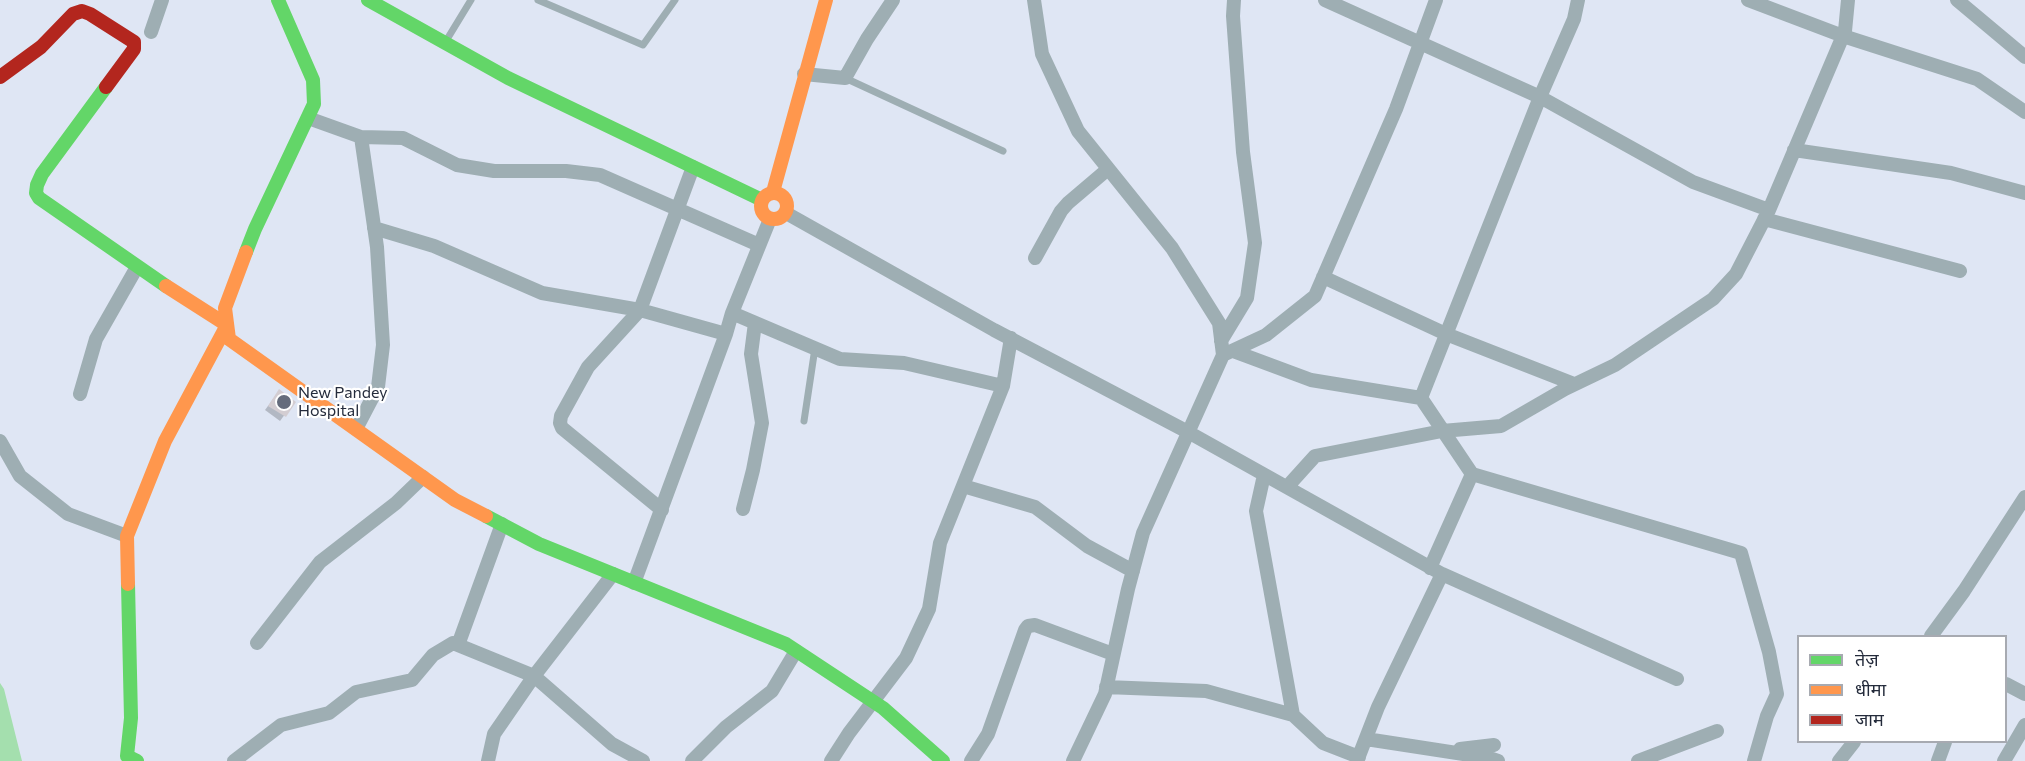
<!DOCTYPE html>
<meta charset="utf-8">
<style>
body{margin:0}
#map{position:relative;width:2025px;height:761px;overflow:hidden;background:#dfe6f4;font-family:Commissioner,"Noto Sans Devanagari",sans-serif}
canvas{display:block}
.legend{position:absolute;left:1797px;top:635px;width:210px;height:108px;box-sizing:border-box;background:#fff;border:2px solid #a7aab1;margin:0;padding:8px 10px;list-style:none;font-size:18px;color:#242b3b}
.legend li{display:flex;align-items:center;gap:12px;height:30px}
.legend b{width:30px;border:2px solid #a7aab1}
</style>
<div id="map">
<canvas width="2025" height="761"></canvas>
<ul class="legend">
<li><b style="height:8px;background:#63d668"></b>तेज़</li>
<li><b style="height:8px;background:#ff974d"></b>धीमा</li>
<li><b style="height:8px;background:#b3261e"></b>जाम</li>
</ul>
</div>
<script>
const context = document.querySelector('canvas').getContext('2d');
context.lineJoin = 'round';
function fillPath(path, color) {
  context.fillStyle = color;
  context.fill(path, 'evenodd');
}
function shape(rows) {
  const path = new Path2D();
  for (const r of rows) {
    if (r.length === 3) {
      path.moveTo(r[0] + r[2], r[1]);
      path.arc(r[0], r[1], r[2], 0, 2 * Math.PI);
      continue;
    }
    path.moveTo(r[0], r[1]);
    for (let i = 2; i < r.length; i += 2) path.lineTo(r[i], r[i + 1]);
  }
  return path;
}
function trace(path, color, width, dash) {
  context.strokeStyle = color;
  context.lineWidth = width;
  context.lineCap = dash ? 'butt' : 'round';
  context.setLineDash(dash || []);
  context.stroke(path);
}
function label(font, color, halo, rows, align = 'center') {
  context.font = font + ' Commissioner,sans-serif';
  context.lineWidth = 4.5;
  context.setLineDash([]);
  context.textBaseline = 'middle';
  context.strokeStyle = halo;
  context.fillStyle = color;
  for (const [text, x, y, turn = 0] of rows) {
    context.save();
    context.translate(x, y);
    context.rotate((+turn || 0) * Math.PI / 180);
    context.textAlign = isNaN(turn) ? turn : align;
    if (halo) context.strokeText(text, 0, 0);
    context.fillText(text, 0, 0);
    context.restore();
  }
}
fillPath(shape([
 [0,683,4,689,22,761,0,761]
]), '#a4dfae');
fillPath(shape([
 [279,391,294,402,280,421,265,410]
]), '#0003');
fillPath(shape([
 [279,389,296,402,286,417,268,406]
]), '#d3cdd2');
trace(shape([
 [538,0,643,45,675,0],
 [446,41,471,0],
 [845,78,1003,151],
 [804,421,815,348]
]), '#9eaeb3', 7);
trace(shape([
 [1034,0,1042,54,1078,131,1172,248,1219,323,1223,355,1143,533,1128,589,1105,694,1073,761],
 [1325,0,1540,97,1693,182,1769,210],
 [1578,0,1574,19,1540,97,1421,398,1472,474,1741,553,1769,652,1777,694,1767,716,1754,761],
 [1748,0,1843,36,1977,79,2025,112],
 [1957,0,2025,57],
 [151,32,162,0],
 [804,74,845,78,867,39,893,0],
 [308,118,361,137,403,138,457,165,494,171,566,171,600,175,759,245],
 [1794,150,1951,173,2025,193],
 [786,213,994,330,1188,432,1442,574,1378,707,1357,761],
 [1764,219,1960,271],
 [374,228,434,246,542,293,640,310,726,334],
 [1035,258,1061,211,1068,203,1108,169],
 [1323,277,1446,334,1574,384],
 [732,313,840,359,904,363,1003,386],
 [1221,341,1247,298,1255,243,1243,152,1233,16,1234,0],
 [1233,351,1311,380,1421,398],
 [1223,355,1266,335,1315,296,1396,109,1436,0],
 [80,394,96,339,137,267],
 [356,429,378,387,383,345,377,247,361,137],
 [0,441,20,476,68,514,127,536],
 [1264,475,1256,511,1293,715,1323,743,1359,757],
 [963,486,1035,507,1087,546,1133,571],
 [1287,487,1315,456,1442,431,1501,426,1565,389,1615,365,1713,299,1736,274,1769,210,1845,31,1848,0],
 [743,509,753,470,762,423,751,354,755,323],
 [662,510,562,428,560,423,561,416,588,367,640,310,693,167],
 [1430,568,1472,474],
 [1442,574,1677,679],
 [634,583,726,334,732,313,770,219],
 [1931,636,1964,591,2025,497],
 [257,643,320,562,396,503,423,477],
 [458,645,502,524],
 [2006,684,2025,694],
 [1106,687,1206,691,1293,715],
 [1366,739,1489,758,1498,761],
 [1460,749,1494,745],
 [234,761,281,725,329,713,356,692,412,680,433,655,453,643,534,676,612,744,643,761],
 [488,761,494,734,534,676,613,574],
 [692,761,726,727,772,691,796,651],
 [831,761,849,733,906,658,929,609,940,543,1003,386,1011,338],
 [971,761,988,734,1025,630,1028,626,1035,625,1113,654],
 [1638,761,1717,731],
 [1839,761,1854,742],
 [1938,761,1945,742],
 [2004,761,2025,725]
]), '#9eaeb3', 14);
trace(shape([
 [368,0,508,78,762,200],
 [106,87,42,174,37,185,36,193,39,198,166,286],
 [246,252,255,229,314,104,313,80,278,0],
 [486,516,539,544,786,644,883,708,943,761],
 [128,584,131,718,127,756,137,761]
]), '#63d668', 14);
trace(shape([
 [773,192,826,0],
 [774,206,13],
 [246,252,225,308,229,339,455,500,486,516],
 [128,584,127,536,165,441,227,325,166,286]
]), '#ff974d', 14);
trace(shape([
 [0,77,41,47,73,14,82,11,90,14,134,42,134,49,106,87]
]), '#b3261e', 14);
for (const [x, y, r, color] of [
 [284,402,8,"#656c7c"]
]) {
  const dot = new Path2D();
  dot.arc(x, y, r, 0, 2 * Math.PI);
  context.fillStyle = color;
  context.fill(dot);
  trace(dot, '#fff', 2);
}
label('16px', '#242b3b', '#fff', [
 ["New Pandey",298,393],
 ["Hospital",298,411]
], 'left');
</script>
